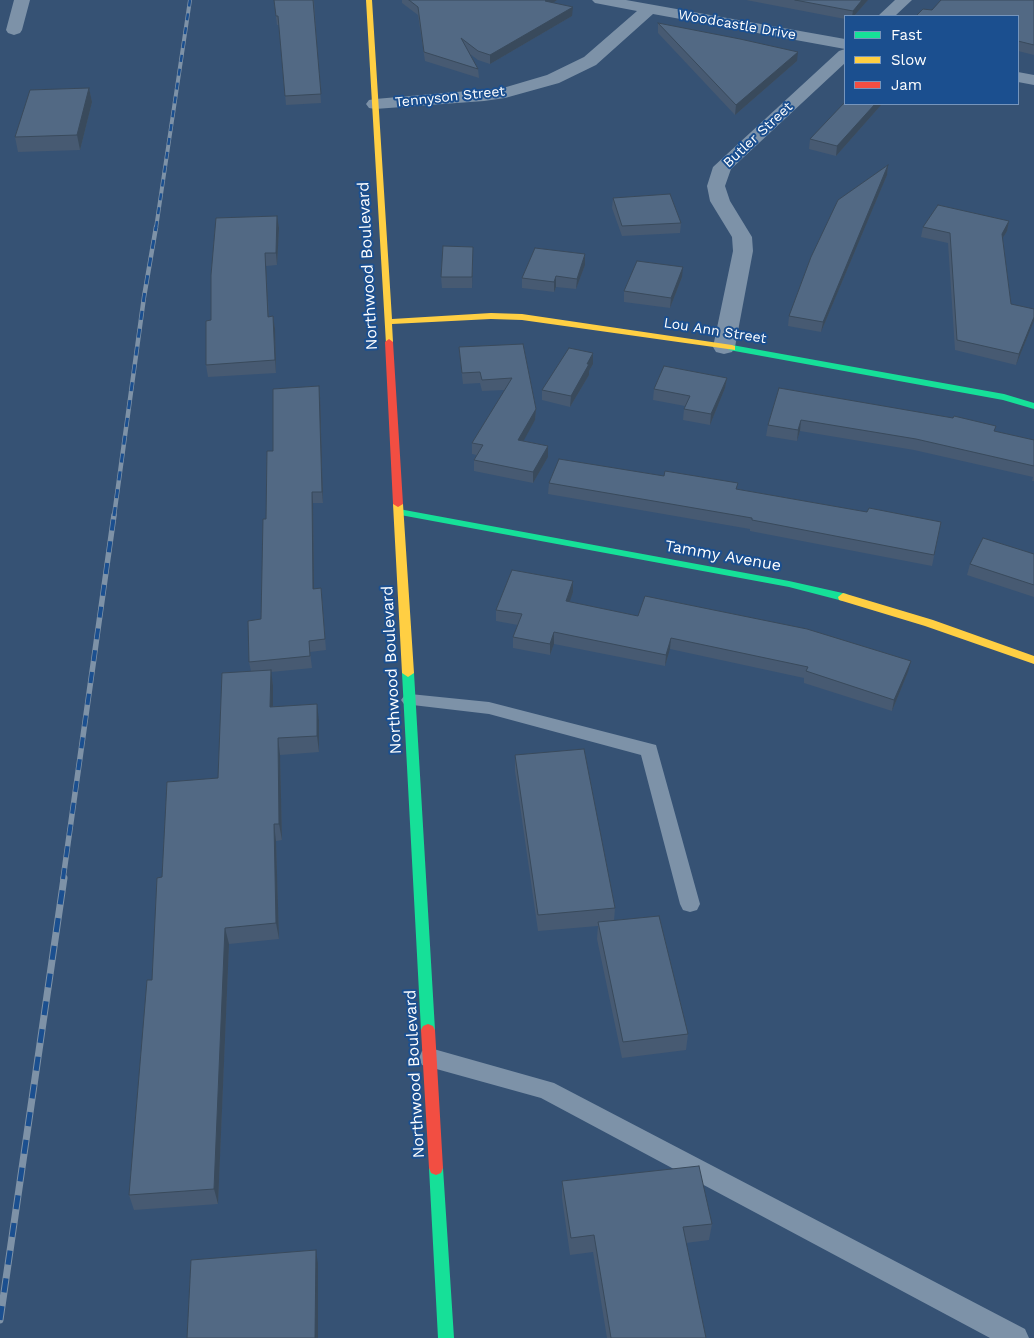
<!DOCTYPE html>
<style>
body{margin:0}
#map{position:relative;width:1034px;height:1338px;overflow:hidden;background:#365274;font-family:"Work Sans",sans-serif}
canvas{display:block}
.legend{position:absolute;left:844px;top:15px;width:175px;height:90px;box-sizing:border-box;background:#1b4f8f;border:1px solid #7695bc;margin:0;padding:6px 9px;list-style:none;font-size:15px;color:#fff}
.legend li{display:flex;align-items:center;gap:10px;height:25px}
.legend b{width:25px;border:1px solid #7695bc}
</style>
<div id="map">
<canvas width="1034" height="1338"></canvas>
<ul class="legend">
<li><b style="height:6px;background:#16e098"></b>Fast</li>
<li><b style="height:6px;background:#ffcf43"></b>Slow</li>
<li><b style="height:6px;background:#f24e42"></b>Jam</li>
</ul>
</div>
<script>
const context = document.querySelector('canvas').getContext('2d');
context.lineJoin = 'round';
function shape(rows) {
  const path = new Path2D();
  for (const r of rows) {
    path.moveTo(r[0], r[1]);
    for (let i = 2; i < r.length; i += 2) path.lineTo(r[i], r[i + 1]);
  }
  return path;
}
function fillPath(path, color) {
  context.fillStyle = color;
  context.fill(path, 'evenodd');
}
function trace(path, color, width, dash) {
  context.strokeStyle = color;
  context.lineWidth = width;
  context.lineCap = dash ? 'butt' : 'round';
  context.setLineDash(dash || []);
  context.stroke(path);
}
function label(font, color, halo, rows, align = 'center') {
  context.font = font + ' "Work Sans",sans-serif';
  context.lineWidth = 4;
  context.setLineDash([]);
  context.textBaseline = 'middle';
  context.strokeStyle = halo;
  context.fillStyle = color;
  for (const [text, x, y, turn = 0] of rows) {
    context.save();
    context.translate(x, y);
    context.rotate((+turn || 0) * Math.PI / 180);
    context.textAlign = isNaN(turn) ? turn : align;
    if (halo) context.strokeText(text, 0, 0);
    context.fillText(text, 0, 0);
    context.restore();
  }
}
fillPath(shape([
 [410,694,489,702,656,745,700,904,697,910,690,912,683,910,680,904,641,755,489,714,404,704,401,700,404,696,410,694],
 [430,1048,554,1083,1025,1329,1029,1338,990,1338,541,1098,422,1065,419,1058,422,1051,430,1048]
]), '#7d92a8');
fillPath(shape([
 [14,0,30,0,22,30,20,33,14,35,8,33,6,30,14,0],
 [592,0,626,0,845,39,845,49,653,14,596,65,559,83,505,98,484,101,375,109,369,108,366,104,369,100,375,99,503,88,547,75,584,57,637,11,595,3,592,0],
 [895,0,912,0,895,16,878,16,895,0],
 [845,49,845,63,731,169,725,186,730,201,752,237,753,251,735,347,732,352,724,354,716,352,713,347,733,251,732,237,710,201,707,186,713,167,839,51,845,49],
 [1018,72,1034,75,1034,85,1018,82,1018,72]
]), '#7d92a8');
fillPath(shape([
 [732,345,1004,394,1034,403,1034,409,1003,400,729,350,729,346,732,345],
 [399,509,789,581,847,594,848,597,843,601,789,587,395,514,394,512,399,509],
 [408,669,414,673,435,1030,433,1034,428,1036,423,1034,421,1030,402,673,408,669],
 [436,1161,441,1163,443,1168,454,1338,438,1338,429,1168,431,1163,436,1161]
]), '#16e098');
fillPath(shape([
 [366,0,372,0,392,319,491,313,522,314,732,345,735,346,735,350,522,320,491,319,392,324,393,342,389,345,386,344,366,0],
 [398,501,403,504,414,673,408,677,402,673,393,504,398,501],
 [843,593,933,620,1034,656,1034,664,925,626,839,600,838,597,843,593]
]), '#ffcf43');
fillPath(shape([
 [389,339,393,342,403,504,398,507,393,504,385,342,389,339],
 [428,1024,433,1026,435,1030,443,1168,441,1173,436,1175,431,1173,429,1168,421,1030,423,1026,428,1024]
]), '#f24e42');
const railFar3 = shape([
 [156,228,190,0]
]);
const railFar2 = shape([
 [114,516,144,297,156,227]
]);
const railFar1 = shape([
 [63,879,114,515]
]);
const rail = shape([
 [0,1320,64,878]
]);
trace(railFar3, '#7e92a7', 4);
trace(railFar2, '#7e92a7', 4.5);
trace(railFar1, '#7e92a7', 5.5);
trace(rail, '#7e92a7', 7);
trace(railFar3, '#1b4f8f', 2.5, [7]);
trace(railFar2, '#1b4f8f', 3, [9]);
trace(railFar1, '#1b4f8f', 4, [11]);
trace(rail, '#1b4f8f', 5, [14]);
fillPath(shape([
 [274,0,314,0,321,103,286,105,279,25,277,25],
 [402,0,557,0,553,3,572,16,490,64,478,60,470,54,478,69,479,78,425,61,418,15,402,3],
 [746,0,868,0,854,16,845,16,845,19],
 [1034,0,1034,55,1018,51,1018,16,932,10],
 [658,23,797,61,735,115,658,33],
 [89,88,92,102,80,150,18,152,15,137],
 [845,104,882,104,836,156,809,149,810,139],
 [888,165,887,175,821,332,788,326,789,316],
 [613,198,681,223,680,233,622,236,612,208],
 [277,216,279,228,277,265,266,266,269,317,273,316,275,329,276,373,208,377,206,365,211,320],
 [1009,221,1007,231,1002,239,1011,304,1034,309,1034,321,1016,365,955,350,948,243,921,237,923,227],
 [473,257,472,288,442,288,441,277],
 [585,265,576,289,556,287,554,292,522,288,522,278],
 [682,277,670,308,624,302,624,291],
 [523,344,536,409,535,420,523,441,548,446,548,457,533,483,474,471,474,460,477,455,472,454,472,443,505,390,482,391,480,383,463,384,460,358,459,347],
 [593,364,589,371,589,375,570,407,542,400,542,390],
 [727,378,725,388,710,425,683,420,684,409,685,406,653,400,654,389],
 [319,386,320,397,323,503,313,503,314,589,322,599,326,650,310,652,312,668,271,672,273,686,273,707,319,721,319,752,280,755,282,840,276,841,279,939,229,944,218,1204,134,1210,129,1195,152,980,162,877,218,778,251,671,249,662,261,619,266,519,273,451],
 [779,388,996,426,994,431,1034,440,1034,481,1032,481,1033,477,914,450,800,431,797,441,766,436,768,425],
 [549,483,737,489,867,512,941,522,932,566,750,531,750,529,548,494],
 [1034,554,1034,597,967,575,970,564],
 [573,592,569,602,908,672,892,711,804,683,804,678,670,649,665,666,554,644,550,655,513,648,513,637,518,625,496,621,496,610],
 [515,755,615,908,614,921,688,1034,686,1050,622,1058,597,939,598,926,538,931,515,771],
 [562,1181,712,1224,709,1240,686,1243,706,1338,607,1338,593,1252,570,1255,562,1198]
]), '#475a72');
fillPath(shape([
 [546,0,557,0,544,10,545,1],
 [862,0,868,0,854,16,852,16,853,11],
 [573,7,572,16,490,64,490,55],
 [798,52,797,61,735,115,736,105],
 [89,88,92,102,80,150,77,135],
 [875,104,882,104,836,156,837,146],
 [888,165,887,175,821,332,823,322],
 [277,216,279,228,277,265,276,253],
 [1009,221,1007,231,999,244,1002,234],
 [473,247,473,257,472,288,472,277],
 [265,253,266,266,269,329,268,317],
 [585,254,585,265,576,289,577,279],
 [683,267,682,277,670,308,671,298],
 [556,276,556,287,554,292,554,282],
 [273,316,275,329,276,373,275,360],
 [1034,317,1034,321,1016,365,1019,354],
 [593,353,593,364,589,371,589,375,570,407,571,396,587,364],
 [727,378,725,388,710,425,711,414],
 [319,386,320,397,323,503,322,492],
 [536,409,535,420,518,451,518,440],
 [801,420,800,431,797,441,798,430],
 [548,446,548,457,533,483,533,472],
 [312,492,313,503,314,600,313,589],
 [573,581,573,592,566,613,566,601],
 [554,632,554,644,550,655,550,644],
 [671,638,670,649,665,666,666,655],
 [911,661,908,672,892,711,894,700],
 [271,670,273,686,273,724,270,707],
 [317,704,319,721,319,752,317,736],
 [278,738,280,755,282,840,279,824],
 [274,824,276,841,279,939,276,923],
 [225,928,229,944,218,1204,214,1189],
 [316,1250,318,1264,318,1338,315,1338]
]), '#394a5c');
const building = shape([
 [274,0,313,0,321,94,285,96,278,16,276,16,274,0],
 [409,0,546,0,545,1,573,7,490,55,478,51,461,38,478,69,424,52,418,7,409,0],
 [795,0,862,0,853,11,795,0],
 [941,0,1034,0,1034,45,1018,41,1018,16,916,16,923,9,932,10,941,0],
 [658,23,740,39,798,52,736,105,658,23],
 [89,88,77,135,15,137,30,90,89,88],
 [845,102,845,104,875,104,837,146,810,139,845,102],
 [888,165,823,322,789,316,811,257,838,200,888,165],
 [670,194,681,223,622,226,613,198,670,194],
 [938,205,1009,221,1002,234,1011,304,1034,309,1034,317,1019,354,957,340,950,233,923,227,938,205],
 [277,216,276,253,265,253,268,317,273,316,275,360,206,365,206,321,211,320,211,275,216,218,277,216],
 [443,246,473,247,472,277,441,277,443,246],
 [535,248,585,254,577,279,556,276,554,282,522,278,535,248],
 [637,261,683,267,671,298,624,291,637,261],
 [523,344,536,409,518,440,548,446,533,472,474,460,483,445,472,443,512,378,482,380,480,372,462,373,459,347,523,344],
 [569,348,593,353,587,364,589,364,571,396,542,390,569,348],
 [664,366,727,378,711,414,684,409,690,396,654,389,664,366],
 [319,386,322,492,312,492,313,589,321,588,325,639,309,641,310,656,249,662,248,621,261,619,263,519,266,519,267,451,273,451,273,389,319,386],
 [779,388,953,418,954,416,996,426,994,431,1034,440,1034,466,916,439,801,420,798,430,768,425,779,388],
 [559,459,664,476,665,471,738,483,736,489,867,512,869,508,941,522,934,555,752,520,752,518,549,483,559,459],
 [983,538,1034,554,1034,585,970,564,983,538],
 [512,570,573,581,566,601,638,616,645,596,807,629,911,661,894,700,806,671,808,667,671,638,666,655,554,632,550,644,513,637,522,614,496,610,512,570],
 [271,670,270,707,317,704,317,736,278,738,279,824,274,824,276,923,225,928,214,1189,129,1195,147,980,152,980,157,878,162,877,167,782,218,778,222,673,271,670],
 [584,749,615,908,538,915,515,755,584,749],
 [659,916,688,1034,623,1042,598,922,659,916],
 [699,1166,712,1224,683,1227,706,1338,611,1338,594,1235,571,1238,562,1181,699,1166],
 [316,1250,315,1338,187,1338,191,1260,316,1250]
]);
fillPath(building, '#526984');
trace(building, '#394a5c', 1);
label('14px', '#fff', '#1b4f8f', [
 ["Woodcastle Drive",737,25,10],
 ["Tennyson Street",450,97,-6],
 ["Butler Street",758,135,-43],
 ["Lou Ann Street",715,331,9]
]);
label('16px', '#fff', '#1b4f8f', [
 ["Northwood Boulevard",368,266,-93],
 ["Tammy Avenue",723,556,10],
 ["Northwood Boulevard",392,670,-93],
 ["Northwood Boulevard",415,1074,-93]
]);
</script>
